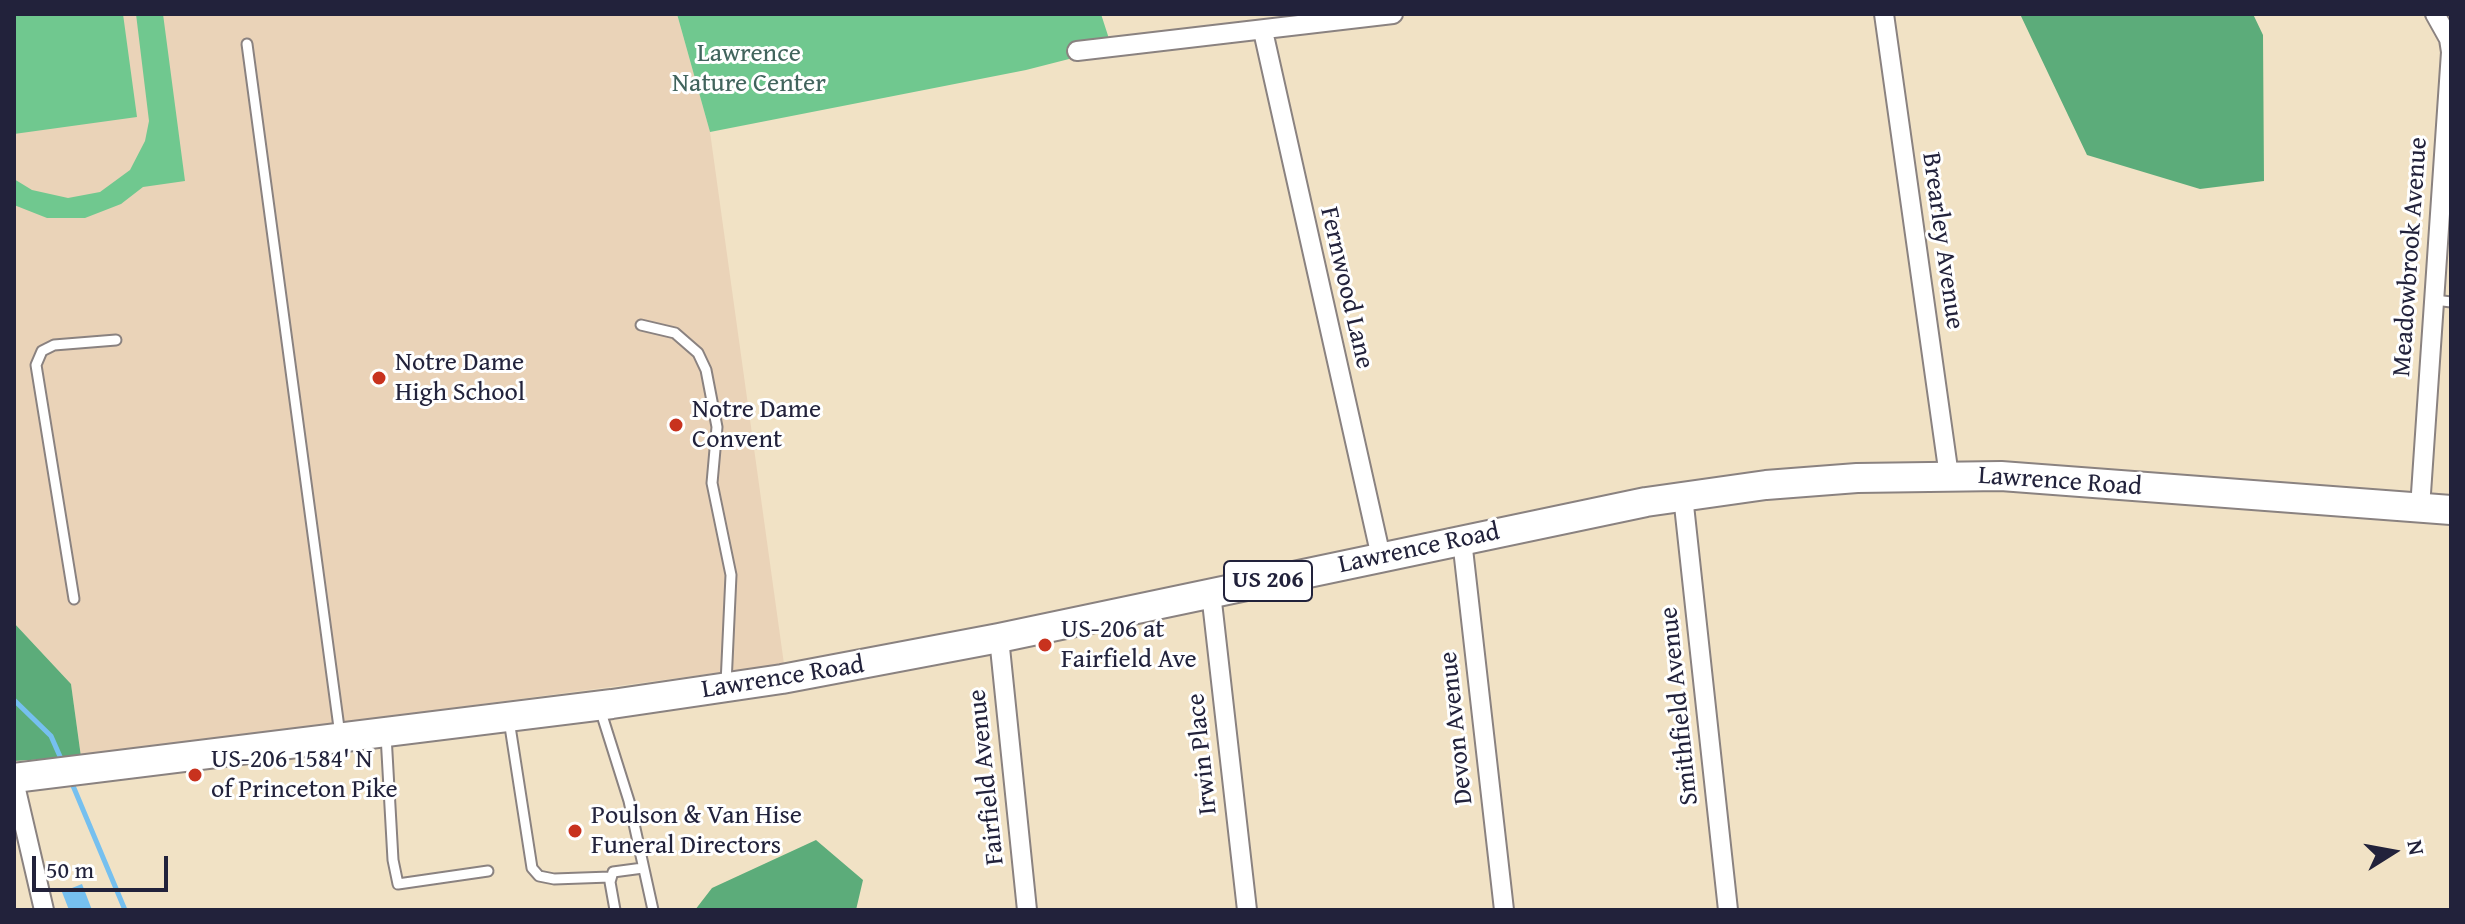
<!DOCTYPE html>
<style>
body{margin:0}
#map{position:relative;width:2465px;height:924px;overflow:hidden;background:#f1e2c5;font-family:"Gentium Book Plus",serif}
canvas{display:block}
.frame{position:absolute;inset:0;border:16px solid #22223b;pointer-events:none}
.north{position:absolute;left:2353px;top:812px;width:80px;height:80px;-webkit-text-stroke:6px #fff;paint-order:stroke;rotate:79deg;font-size:22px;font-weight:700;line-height:32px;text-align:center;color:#22223b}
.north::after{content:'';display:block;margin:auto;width:28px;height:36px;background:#22223b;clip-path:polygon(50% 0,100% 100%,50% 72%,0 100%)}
.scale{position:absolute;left:32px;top:856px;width:136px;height:36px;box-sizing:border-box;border:4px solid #22223b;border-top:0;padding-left:10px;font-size:24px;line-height:28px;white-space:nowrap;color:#22223b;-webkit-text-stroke:6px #fff;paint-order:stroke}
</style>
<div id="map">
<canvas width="2465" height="924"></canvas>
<div class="frame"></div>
<div class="north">N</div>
<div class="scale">50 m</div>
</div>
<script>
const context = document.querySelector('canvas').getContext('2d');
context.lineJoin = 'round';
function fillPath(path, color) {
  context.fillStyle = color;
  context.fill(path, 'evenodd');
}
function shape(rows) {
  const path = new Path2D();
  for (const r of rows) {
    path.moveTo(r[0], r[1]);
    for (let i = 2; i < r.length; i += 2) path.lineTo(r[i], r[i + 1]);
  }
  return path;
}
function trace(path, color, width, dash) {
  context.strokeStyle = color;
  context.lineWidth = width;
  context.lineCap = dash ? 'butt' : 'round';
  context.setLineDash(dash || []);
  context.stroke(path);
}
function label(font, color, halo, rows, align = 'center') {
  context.font = font + ' "Gentium Book Plus",serif';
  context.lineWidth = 6;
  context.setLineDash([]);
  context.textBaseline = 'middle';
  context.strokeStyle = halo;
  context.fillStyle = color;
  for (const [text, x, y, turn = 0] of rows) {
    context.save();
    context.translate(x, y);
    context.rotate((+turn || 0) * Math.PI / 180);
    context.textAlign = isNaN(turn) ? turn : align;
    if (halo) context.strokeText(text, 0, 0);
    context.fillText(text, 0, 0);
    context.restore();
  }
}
fillPath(shape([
 [14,14,677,14,710,132,784,664,81,757,71,684,14,623]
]), '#ead3b8');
fillPath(shape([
 [14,14,123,14,137,117,14,134],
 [136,14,163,14,185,181,143,187,121,204,85,218,47,218,14,205,14,179,32,190,68,198,100,192,130,170,145,141,149,121],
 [677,14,1101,14,1112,48,1026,70,710,132]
]), '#70c88f');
fillPath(shape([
 [2020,14,2253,14,2263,35,2264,181,2200,189,2087,155],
 [14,623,71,684,81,757,14,761],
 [816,840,863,880,856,910,695,910,712,888]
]), '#5cac7a');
fillPath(shape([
 [82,884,92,910,69,910,62,892]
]), '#76c0ef');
trace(shape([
 [14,700,51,736,62,761],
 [71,781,125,910]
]), '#76c0ef', 5);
const service = shape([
 [247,44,340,735],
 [2435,300,2451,302],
 [641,325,675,333,698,353,706,370,717,427,712,483,731,575,726,684],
 [74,599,36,365,42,351,54,345,116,340],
 [600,709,629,801,653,910],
 [509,720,532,868,539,876,554,879,610,877],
 [386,735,393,860,398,884,488,871],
 [615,910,610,882,613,872,643,868]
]);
const minor = shape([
 [1884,14,1949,476],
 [1263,31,1381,557],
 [1077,51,1393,14],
 [1683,496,1728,910],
 [2420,508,2451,52,2449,39,2435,14],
 [1462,540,1504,910],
 [1211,593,1247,910],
 [999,638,1027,910],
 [14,781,44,910]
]);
const primary = shape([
 [14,778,612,704,782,679,999,638,1646,502,1766,485,1857,478,2001,476,2451,510]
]);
trace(service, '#8a8280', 13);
trace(minor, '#8a8280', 22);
trace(primary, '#8a8280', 32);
trace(service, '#fff', 9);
trace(minor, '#fff', 18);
trace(primary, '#fff', 28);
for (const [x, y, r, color] of [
 [379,378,8,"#c8321e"],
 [676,425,8,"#c8321e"],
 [1045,645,8,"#c8321e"],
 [195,775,8,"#c8321e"],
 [575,831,8,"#c8321e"]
]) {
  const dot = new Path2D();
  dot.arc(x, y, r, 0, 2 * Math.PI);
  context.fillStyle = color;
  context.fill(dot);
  trace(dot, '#fff', 3);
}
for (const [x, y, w] of [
 [1268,581,88]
]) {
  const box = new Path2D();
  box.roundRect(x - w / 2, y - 20, w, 40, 6);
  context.fillStyle = '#fff';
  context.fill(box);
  trace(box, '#22223b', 2);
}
label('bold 24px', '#22223b', null, [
 ["US 206",1268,581]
]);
label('26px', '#41645d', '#fff', [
 ["Lawrence",749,54],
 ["Nature Center",749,84]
]);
label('26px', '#22223b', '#fff', [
 ["Brearley Avenue",1942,241,82],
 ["Meadowbrook Avenue",2411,257,-86],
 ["Fernwood Lane",1346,288,77],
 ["Lawrence Road",2060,482,4],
 ["Lawrence Road",1419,549,-12],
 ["Lawrence Road",783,678,-9],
 ["Smithfield Avenue",1680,706,-96],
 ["Devon Avenue",1457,728,-96],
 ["Irwin Place",1203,754,-96],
 ["Fairfield Avenue",987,777,-96]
]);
label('26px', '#22223b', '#fff', [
 ["Notre Dame",395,363],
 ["High School",395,393],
 ["Notre Dame",692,410],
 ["Convent",692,440],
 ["US-206 at",1061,630],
 ["Fairfield Ave",1061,660],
 ["US-206 1584' N",211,760],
 ["of Princeton Pike",211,790],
 ["Poulson & Van Hise",591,816],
 ["Funeral Directors",591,846]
], 'left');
</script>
